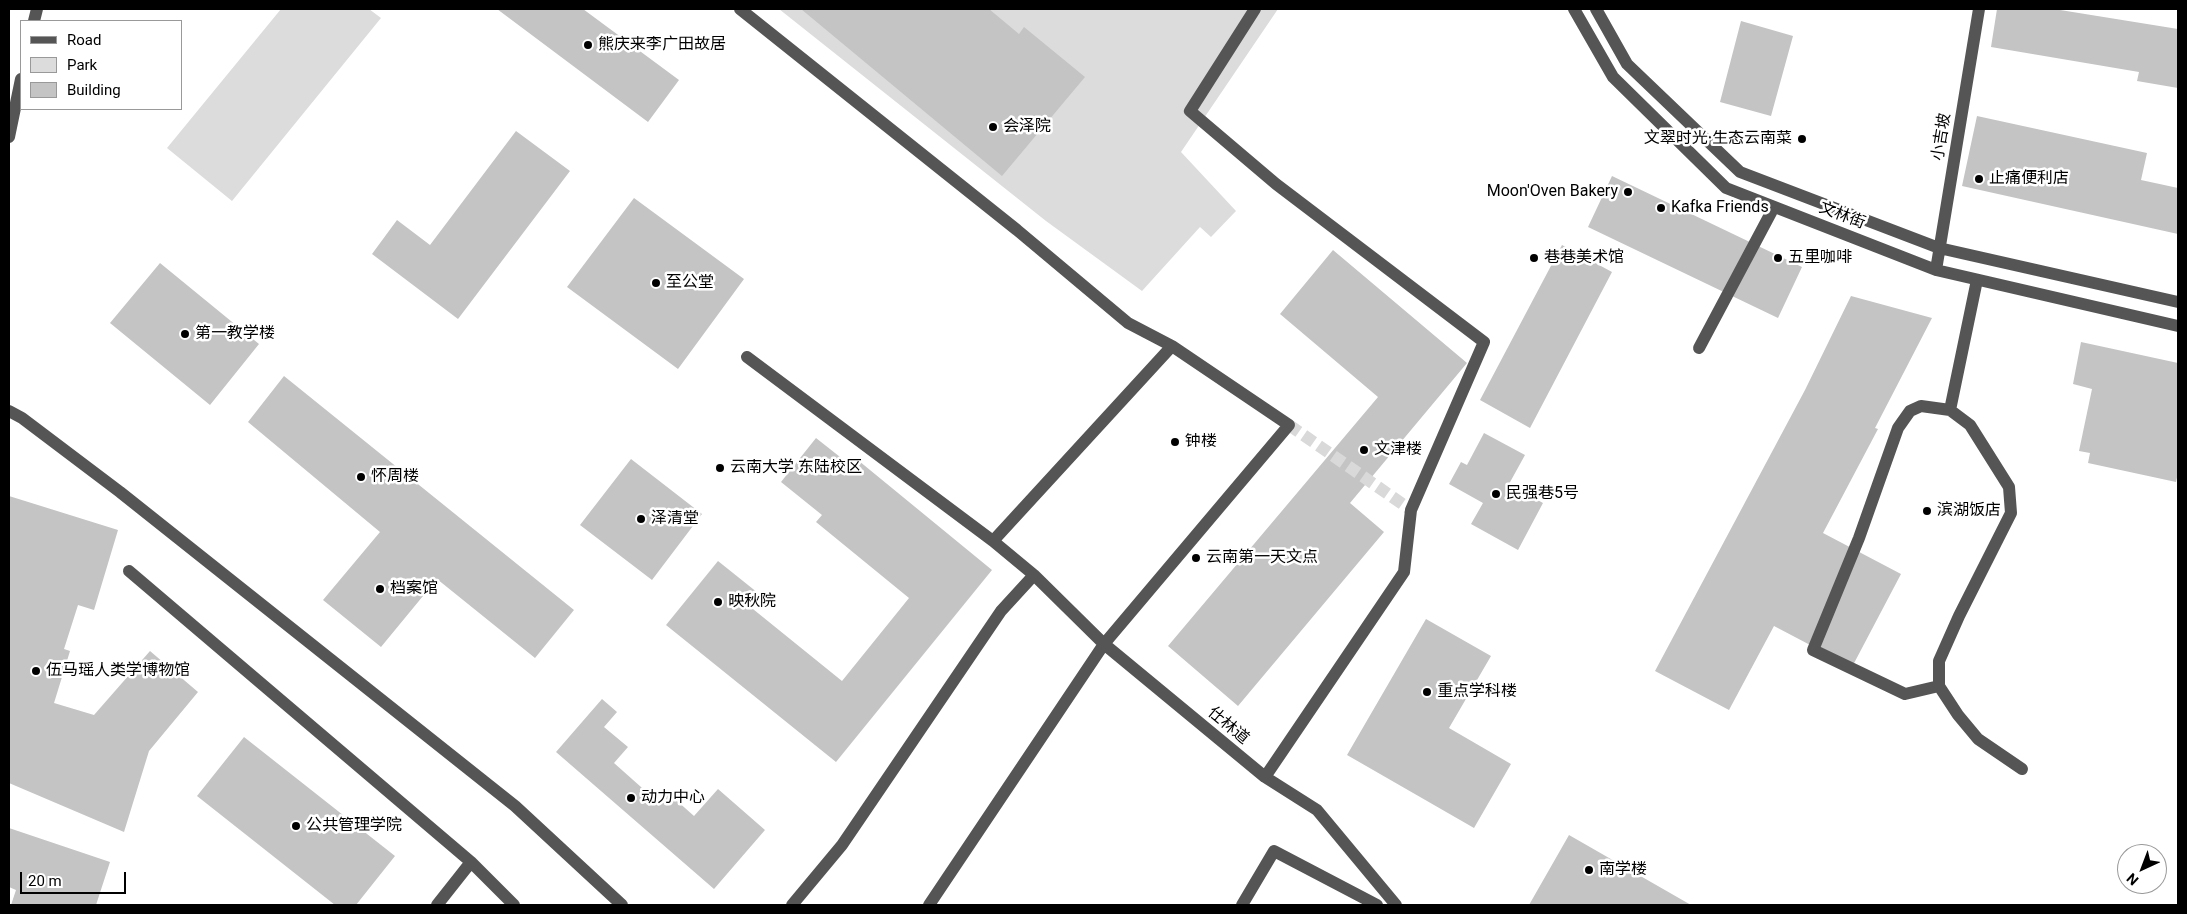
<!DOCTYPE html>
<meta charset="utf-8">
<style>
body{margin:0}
#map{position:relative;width:2187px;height:914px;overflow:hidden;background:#fff;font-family:Roboto,sans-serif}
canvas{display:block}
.frame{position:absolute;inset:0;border:10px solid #000;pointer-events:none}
.legend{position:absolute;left:20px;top:20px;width:162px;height:90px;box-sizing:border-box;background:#fff;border:1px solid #999;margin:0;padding:6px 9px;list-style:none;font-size:15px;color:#000}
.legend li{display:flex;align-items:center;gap:10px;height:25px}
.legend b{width:25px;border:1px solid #999}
.north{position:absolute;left:2117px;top:844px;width:50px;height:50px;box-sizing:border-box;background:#fff;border:1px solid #999;border-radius:50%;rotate:223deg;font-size:14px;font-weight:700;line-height:20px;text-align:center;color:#000}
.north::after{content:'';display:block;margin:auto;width:18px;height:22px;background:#000;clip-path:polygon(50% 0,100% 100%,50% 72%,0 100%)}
.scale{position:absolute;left:20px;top:872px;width:106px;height:22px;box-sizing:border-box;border:2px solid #000;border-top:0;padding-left:6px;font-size:15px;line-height:18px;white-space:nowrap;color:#000;-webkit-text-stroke:4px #fff;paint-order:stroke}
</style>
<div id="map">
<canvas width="2187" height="914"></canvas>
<div class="frame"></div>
<ul class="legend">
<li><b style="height:6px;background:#555"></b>Road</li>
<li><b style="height:14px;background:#dcdcdc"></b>Park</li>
<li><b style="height:14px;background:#c4c4c4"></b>Building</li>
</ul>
<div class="north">N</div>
<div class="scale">20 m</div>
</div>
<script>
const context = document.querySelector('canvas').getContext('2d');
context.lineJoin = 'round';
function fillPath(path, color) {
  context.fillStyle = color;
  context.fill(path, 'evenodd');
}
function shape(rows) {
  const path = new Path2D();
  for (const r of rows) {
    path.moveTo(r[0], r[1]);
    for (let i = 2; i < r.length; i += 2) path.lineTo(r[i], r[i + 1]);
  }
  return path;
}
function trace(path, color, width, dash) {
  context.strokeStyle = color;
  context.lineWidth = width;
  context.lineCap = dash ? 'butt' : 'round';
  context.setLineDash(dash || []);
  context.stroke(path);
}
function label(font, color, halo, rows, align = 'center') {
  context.font = font + ' Roboto,"Noto Sans SC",sans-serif';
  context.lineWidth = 5;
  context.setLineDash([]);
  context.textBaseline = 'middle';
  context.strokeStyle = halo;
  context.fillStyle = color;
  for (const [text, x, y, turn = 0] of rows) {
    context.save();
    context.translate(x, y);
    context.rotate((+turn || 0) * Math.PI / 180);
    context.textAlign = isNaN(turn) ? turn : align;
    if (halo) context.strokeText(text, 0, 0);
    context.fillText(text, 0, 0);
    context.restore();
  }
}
fillPath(shape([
 [281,9,369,9,381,18,232,201,167,148],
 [779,9,1278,9,1181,152,1236,211,1211,237,1200,227,1142,291,1046,221]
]), '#dcdcdc');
fillPath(shape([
 [497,9,583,9,679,80,648,122],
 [801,9,989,9,1019,34,1024,27,1085,77,1002,176],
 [1997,9,2054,9,2178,29,2178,88,2137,81,2139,72,1991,47],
 [1741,21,1793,36,1771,116,1720,102],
 [1977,116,2147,153,2141,180,2178,188,2178,234,1962,186],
 [516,131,570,171,458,319,372,254,397,220,430,245],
 [1612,176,1802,267,1778,318,1588,227],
 [634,198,744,279,678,369,567,287],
 [1562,245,1612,272,1530,428,1480,400],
 [1333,250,1467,363,1350,503,1384,532,1238,706,1168,646,1378,397,1280,314],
 [160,263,259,344,210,405,110,323],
 [1851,296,1932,318,1875,428,1878,429,1823,533,1901,574,1852,667,1774,626,1729,710,1655,671,1805,390],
 [2081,342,2178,363,2178,473,2176,482,2088,463,2090,453,2079,451,2092,389,2073,384],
 [284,376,574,610,535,658,437,579,381,647,323,600,380,532,248,422],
 [1484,433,1525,455,1509,484,1543,503,1518,550,1471,524,1483,503,1449,484,1461,462,1467,465],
 [816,438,854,468,859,461,992,570,836,762,666,625,718,561,758,593,748,605,842,681,909,598,816,522,822,515,781,482],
 [631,459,702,514,652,580,580,525],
 [9,496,118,530,94,610,78,605,64,649,70,651,54,703,94,715,150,651,198,692,149,751,124,832,9,783],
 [1426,619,1491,656,1449,728,1511,764,1474,828,1347,755],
 [602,699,617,712,604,727,628,747,614,763,659,803,667,792,694,816,718,789,765,830,714,889,556,752],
 [244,737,395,856,356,905,335,905,197,796],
 [9,828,110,862,96,905,11,905,16,890,9,887],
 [1569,835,1691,905,1529,905]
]), '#c4c4c4');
trace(shape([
 [1289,425,1411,510]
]), '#d9d9d9', 12, [12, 6]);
trace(shape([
 [740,9,1017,230,1128,323,1172,346,1289,425,1104,644,929,905],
 [1255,9,1190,111,1276,184,1484,342,1411,510,1404,572,1265,777],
 [1574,9,1613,77,1726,188,1936,270,2178,326],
 [1596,9,1627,64,1740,172,1939,248,2178,302],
 [34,21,37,9],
 [9,137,21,79],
 [1936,270,1979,9],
 [1699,348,1774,207],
 [747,357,993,541],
 [1950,410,1977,280],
 [9,411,22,418,120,492,515,806,622,905],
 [129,571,471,862],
 [1034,575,1104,644,1265,777,1317,810,1396,905],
 [1939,686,1905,694,1813,650,1859,538,1898,428,1910,411,1921,406,1950,410,1970,425,2009,487,2011,513,1959,616,1939,661,1939,686,1958,715,1978,739,2022,769],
 [437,905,471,862,514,905],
 [792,905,842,845,1001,611,1034,575,993,541,1172,346],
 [1242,905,1274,851,1377,905]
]), '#555', 12);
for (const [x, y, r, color] of [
 [588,45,5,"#000"],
 [993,127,5,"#000"],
 [1802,139,5,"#000"],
 [1979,179,5,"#000"],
 [1628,192,5,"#000"],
 [1661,208,5,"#000"],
 [1534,258,5,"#000"],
 [1778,258,5,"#000"],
 [656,283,5,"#000"],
 [185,334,5,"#000"],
 [1175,442,5,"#000"],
 [1364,450,5,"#000"],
 [720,468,5,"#000"],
 [361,477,5,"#000"],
 [1496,494,5,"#000"],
 [1927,511,5,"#000"],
 [641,519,5,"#000"],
 [1196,558,5,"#000"],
 [380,589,5,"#000"],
 [718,602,5,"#000"],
 [36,671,5,"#000"],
 [1427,692,5,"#000"],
 [631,798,5,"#000"],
 [296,826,5,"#000"],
 [1589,870,5,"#000"]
]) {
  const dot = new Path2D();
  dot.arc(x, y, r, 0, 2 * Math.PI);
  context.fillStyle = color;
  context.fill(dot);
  trace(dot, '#fff', 2);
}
label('16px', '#000', '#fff', [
 ["熊庆来李广田故居",598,45],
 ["会泽院",1003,127],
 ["文翠时光·生态云南菜",1792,139,"right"],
 ["止痛便利店",1989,179],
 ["Moon'Oven Bakery",1618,192,"right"],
 ["Kafka Friends",1671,208],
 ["巷巷美术馆",1544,258],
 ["五里咖啡",1788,258],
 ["至公堂",666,283],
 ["第一教学楼",195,334],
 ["钟楼",1185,442],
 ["文津楼",1374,450],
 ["云南大学 东陆校区",730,468],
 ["怀周楼",371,477],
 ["民强巷5号",1506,494],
 ["滨湖饭店",1937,511],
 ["泽清堂",651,519],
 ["云南第一天文点",1206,558],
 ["档案馆",390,589],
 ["映秋院",728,602],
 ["伍马瑶人类学博物馆",46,671],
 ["重点学科楼",1437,692],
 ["动力中心",641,798],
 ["公共管理学院",306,826],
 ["南学楼",1599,870]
], 'left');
label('16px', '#000', '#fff', [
 ["小吉坡",1942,137,-81],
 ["文林街",1842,216,21],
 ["仕林道",1228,726,40]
]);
</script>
